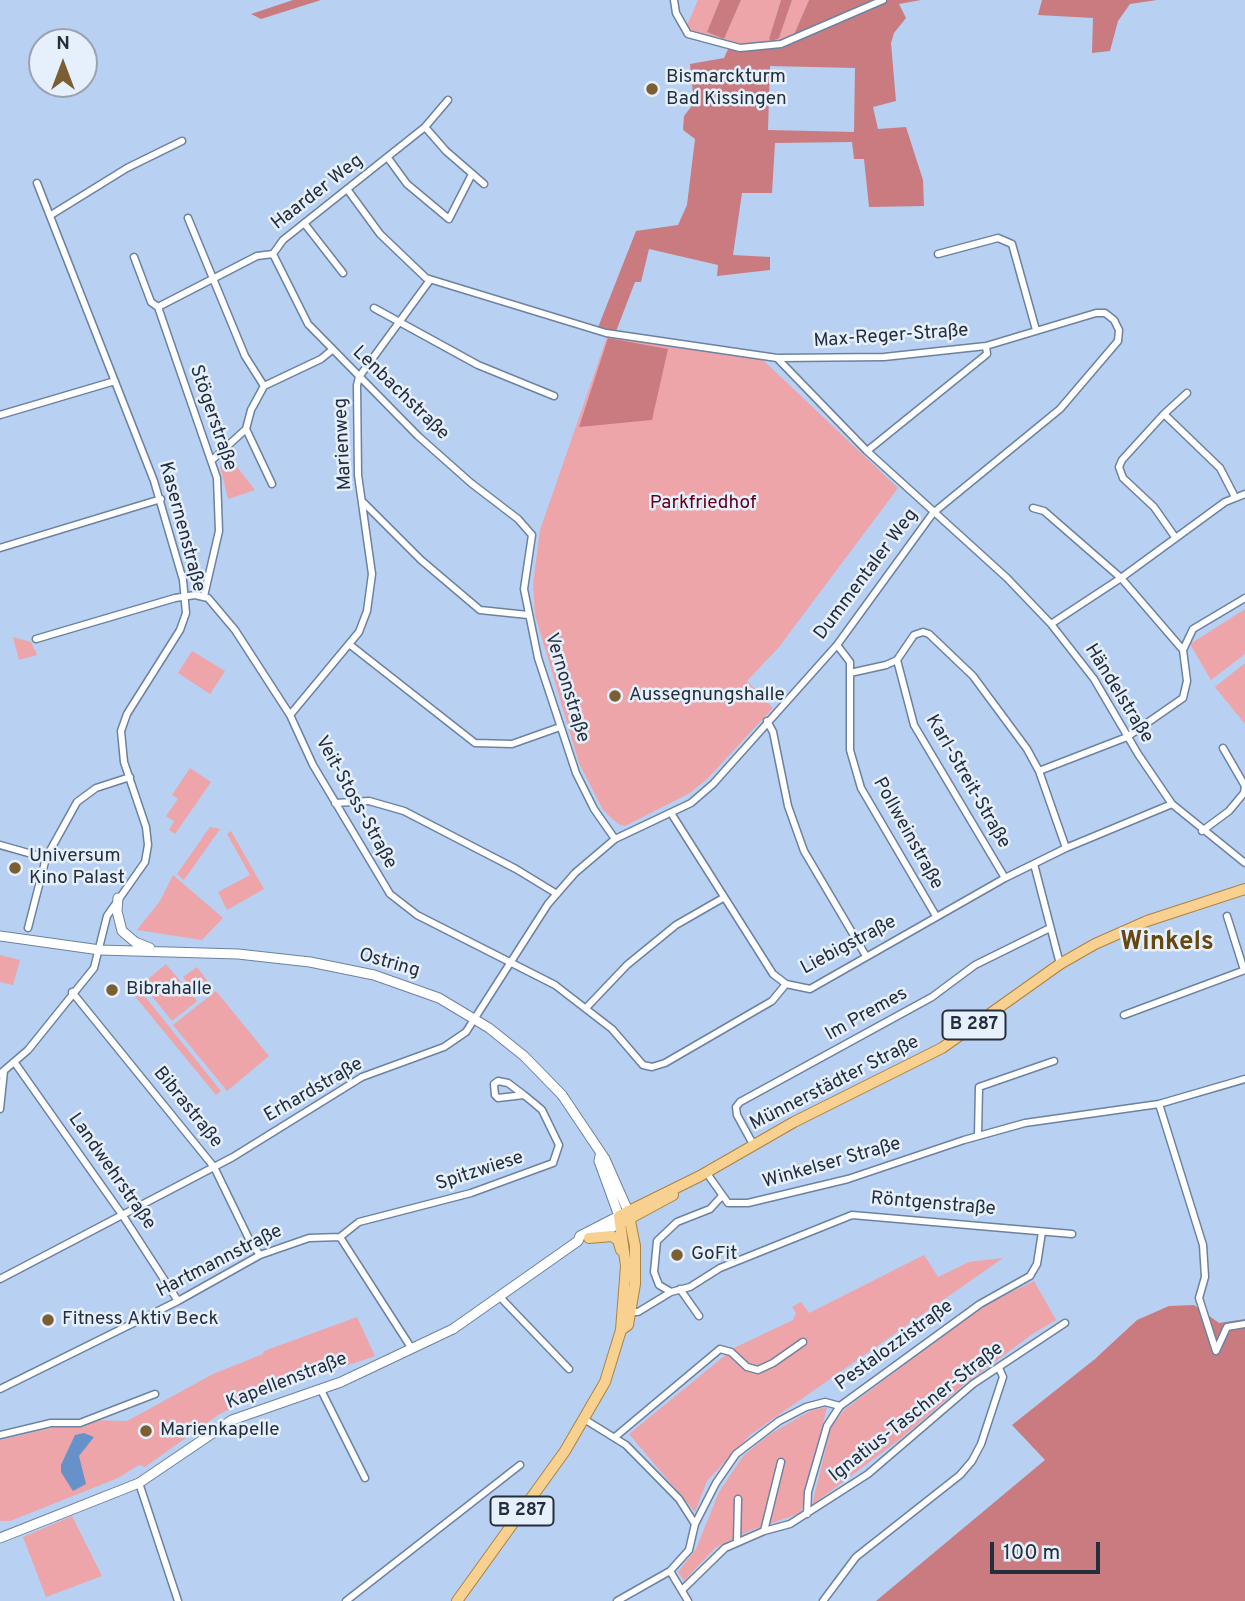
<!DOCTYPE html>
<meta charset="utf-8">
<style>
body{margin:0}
#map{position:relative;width:1245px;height:1601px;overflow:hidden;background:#b8d0f1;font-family:Overpass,sans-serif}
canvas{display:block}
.north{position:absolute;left:28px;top:28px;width:70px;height:70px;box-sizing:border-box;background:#e6f0fd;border:2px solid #99a2af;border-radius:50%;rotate:0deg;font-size:19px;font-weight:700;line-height:28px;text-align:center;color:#252e3b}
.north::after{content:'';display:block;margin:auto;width:24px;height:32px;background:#7b5e32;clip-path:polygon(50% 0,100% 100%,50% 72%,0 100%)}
.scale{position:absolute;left:990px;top:1542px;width:110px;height:32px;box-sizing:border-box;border:4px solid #252e3b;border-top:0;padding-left:9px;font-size:21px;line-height:24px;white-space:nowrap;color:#252e3b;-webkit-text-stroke:5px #e6f0fd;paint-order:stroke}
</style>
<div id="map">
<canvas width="1245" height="1601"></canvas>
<div class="north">N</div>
<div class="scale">100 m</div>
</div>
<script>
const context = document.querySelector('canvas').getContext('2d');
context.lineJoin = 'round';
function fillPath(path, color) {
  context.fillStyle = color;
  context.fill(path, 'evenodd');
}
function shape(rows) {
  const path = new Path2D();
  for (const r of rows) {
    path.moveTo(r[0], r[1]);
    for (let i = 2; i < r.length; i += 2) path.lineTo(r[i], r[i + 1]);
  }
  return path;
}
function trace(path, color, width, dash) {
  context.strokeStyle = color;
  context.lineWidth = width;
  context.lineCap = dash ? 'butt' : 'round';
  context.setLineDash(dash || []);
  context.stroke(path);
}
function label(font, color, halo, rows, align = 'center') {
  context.font = font + ' Overpass,sans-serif';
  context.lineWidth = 5;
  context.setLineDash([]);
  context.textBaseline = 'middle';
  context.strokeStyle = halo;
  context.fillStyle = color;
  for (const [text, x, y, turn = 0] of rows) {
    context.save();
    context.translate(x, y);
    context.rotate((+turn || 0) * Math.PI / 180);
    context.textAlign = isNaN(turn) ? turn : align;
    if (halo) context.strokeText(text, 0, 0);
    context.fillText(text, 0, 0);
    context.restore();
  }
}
fillPath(shape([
 [698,0,720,0,707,32,724,39,741,0,781,0,769,39,779,38,792,0,809,0,792,39,758,46,721,44,685,30],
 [607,337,763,360,898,488,779,647,747,681,773,708,708,778,690,793,625,826,618,824,603,810,579,763,535,615,533,584,540,530],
 [231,459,255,490,228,499,220,466],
 [1245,609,1245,654,1211,680,1190,644],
 [13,637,31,642,37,655,19,660],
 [192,651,225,671,210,694,178,673],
 [1245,663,1245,724,1215,687],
 [190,768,211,782,175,834,169,830,174,821,166,816,178,799,172,795],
 [210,827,220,829,184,880,177,874],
 [231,831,264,889,227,910,218,892,250,875,227,834],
 [173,875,223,918,202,940,137,930,160,901],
 [0,955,20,960,13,985,0,982],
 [166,964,197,1001,172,1021,142,984],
 [197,967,212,987,199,997,183,977],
 [130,978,221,1091,216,1095,124,983],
 [216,991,269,1056,227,1091,173,1025],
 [924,1255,938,1277,969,1262,1003,1258,750,1435,707,1481,695,1512,629,1434,734,1348,793,1320,796,1313,792,1307,801,1302,809,1313],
 [1034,1281,1056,1320,1034,1333,966,1383,899,1440,812,1505,831,1427,844,1410,983,1306],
 [357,1317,375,1356,252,1398,218,1415,145,1467,139,1465,118,1478,10,1521,0,1521,0,1440,87,1420,127,1421,213,1374,263,1354,264,1351],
 [827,1407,801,1513,749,1531,715,1548,684,1581,678,1572,696,1549,719,1492,743,1456,770,1434,812,1410],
 [72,1516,102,1576,46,1597,23,1537]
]), '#eda5a9');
fillPath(shape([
 [293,0,321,0,261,19,251,14],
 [720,0,741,0,724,39,707,32],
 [781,0,792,0,779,38,772,41,769,39],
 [809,0,921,0,899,4,906,18,894,33,891,43,896,101,873,107,878,129,906,127,923,180,924,206,869,207,864,159,854,159,852,142,775,143,772,193,742,193,733,255,770,257,770,270,717,276,718,265,649,249,641,282,635,282,615,334,597,330,636,231,678,225,687,205,695,139,683,130,684,116,694,103,690,64,724,58,729,47,740,48,792,39],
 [770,66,855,68,854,132,768,130],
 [1042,0,1157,0,1130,4,1118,21,1110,51,1092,53,1093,18,1038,15],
 [608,338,668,349,652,420,579,427],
 [1194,1305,1219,1323,1245,1319,1245,1601,876,1601,1045,1460,1012,1425,1095,1359,1137,1320,1169,1306]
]), '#c97b80');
fillPath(shape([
 [84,1433,94,1437,79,1456,86,1484,73,1491,61,1472,61,1465,75,1435]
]), '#6791c9');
const street = shape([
 [674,0,676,13,688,34,740,48,781,44,883,0],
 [425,127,446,151,484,184],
 [388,158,407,184,449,219,472,174],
 [51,215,127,168,182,141],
 [188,218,245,356,264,386],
 [304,223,343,273],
 [273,254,308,324,418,436,471,483,518,519,532,535,524,589,538,658,576,773,594,809,615,839],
 [938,254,998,238,1012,244,1036,330],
 [134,257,151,302,158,307,217,478,219,531,204,596],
 [158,307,257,256,273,254,283,240,425,127,448,100],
 [374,308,478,365,554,396],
 [777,358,867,451,1007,578,1051,624,1094,679,1138,754,1172,804,1245,863],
 [1164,414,1187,393],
 [0,415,115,381],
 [246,429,272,484],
 [867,451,987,354,986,346],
 [211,461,246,429,251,410,264,386,321,359,332,350],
 [363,502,421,560,480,610,528,615],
 [1033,508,1044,511,1121,578,1183,650],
 [1175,537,1154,507,1123,478,1119,467,1122,460,1164,414,1220,468,1235,497],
 [0,548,161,499],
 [1051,624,1121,578,1225,502,1245,494],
 [36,639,175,598,195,595,208,598,235,630,290,715,313,765,390,894,417,915,555,985,612,1029,643,1065,652,1067,665,1063,772,1001,786,984],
 [349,644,475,743,512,744,560,727],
 [837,645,850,662,850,750,861,788,936,916],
 [897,660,914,725,1005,878],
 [850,673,886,665,897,660,914,635,923,632,929,634,973,676,1027,749,1039,771,1066,848],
 [290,715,359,632,367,611,372,574,358,475,357,385,359,377,430,280],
 [767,721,773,732,788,806,804,851,866,956],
 [1039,771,1127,737,1183,698,1187,681,1183,650,1193,629,1245,598],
 [335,803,369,801,404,811,516,869,557,894],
 [671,813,773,974,786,984,810,989,1005,878,1066,848,1172,804],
 [1202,831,1229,811,1244,793,1245,786,1223,748],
 [0,845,46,858,77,802,96,788,130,777],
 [1034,864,1060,964],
 [1227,916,1244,970],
 [28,928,46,858],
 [72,992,214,1167,251,1243,260,1255],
 [587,1007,627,965,676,925,723,898],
 [1124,1015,1245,970],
 [15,1063,123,1216,178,1301],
 [0,1074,28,1050,94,968,107,916,145,862,148,845,146,827,124,762,121,731,127,714,180,630,186,613,183,580,154,481,37,183],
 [1159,1104,1203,1245,1205,1277,1199,1298,1216,1351,1227,1327,1245,1324],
 [0,1109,4,1071],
 [978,1136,979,1087,1054,1061],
 [754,1146,737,1115,736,1107,740,1102,932,997,975,965,1050,928],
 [706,1172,728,1203,748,1203,848,1179,964,1140,1025,1123,1159,1104,1245,1079],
 [721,1197,710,1209,677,1222,657,1241,654,1272,659,1285,671,1292,690,1287,720,1268,852,1215,1072,1234],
 [340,1237,359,1222,471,1193,553,1163,559,1145,542,1110,535,1104,524,1095,508,1083,498,1081,494,1084,495,1095,498,1098,524,1095],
 [0,1279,233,1157,362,1077,444,1047,466,1032,548,904,575,873,615,839,691,803,713,784,837,645,933,513,1060,409,1118,341,1119,330,1114,320,1105,313,1096,313,986,346,884,357,777,358,606,333,426,278,380,234,347,189],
 [680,1289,699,1316],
 [499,1296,569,1369],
 [632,1312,638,1312,671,1292],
 [0,1389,178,1301,260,1255,309,1238,340,1237,412,1349],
 [321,1390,365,1478],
 [584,1419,626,1445,679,1499,695,1524,689,1550,670,1571,617,1601],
 [0,1435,51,1423,80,1423,155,1394],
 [615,1437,720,1349,731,1352,747,1367,758,1370,773,1363,803,1342],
 [139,1483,178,1601],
 [807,1514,808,1492,827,1426,840,1406,980,1304,1030,1276,1037,1264,1042,1232],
 [695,1524,716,1483,736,1454,779,1421,806,1407,825,1402,840,1406],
 [764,1531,781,1462],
 [737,1542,738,1499],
 [670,1571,688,1601],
 [682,1590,725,1548,764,1531,790,1524,868,1474,973,1384,1065,1323],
 [346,1601,520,1465],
 [823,1601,856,1557,960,1475,972,1461,981,1444,1003,1377,999,1368]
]);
const secondary = shape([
 [118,898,117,911,122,931,135,942,150,948],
 [0,936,100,950,238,954,310,962,374,975,439,998,489,1028,524,1056,562,1095,605,1159,628,1211],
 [592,1237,621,1223],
 [0,1538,139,1483,232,1420,341,1382,453,1329,578,1241,580,1236,619,1216,599,1161,600,1156]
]);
const primary = shape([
 [625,1221,673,1195],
 [589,1238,612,1236,618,1240,621,1250],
 [621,1330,628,1325,635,1284,635,1246,628,1211],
 [457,1601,565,1451,605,1382,621,1330,626,1266,619,1216,700,1176,794,1122,942,1048,1060,964,1095,944,1147,921,1245,889]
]);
trace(street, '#6c82a0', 9);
trace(secondary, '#6c82a0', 11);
trace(primary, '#ac8341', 12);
trace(street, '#fff', 6);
trace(secondary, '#fff', 9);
trace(primary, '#f8d08f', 10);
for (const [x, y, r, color] of [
 [652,89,7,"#7b5e32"],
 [615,696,7,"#7b5e32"],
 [15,868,7,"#7b5e32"],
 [112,990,7,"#7b5e32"],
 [677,1255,7,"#7b5e32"],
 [48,1320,7,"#7b5e32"],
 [146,1431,7,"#7b5e32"]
]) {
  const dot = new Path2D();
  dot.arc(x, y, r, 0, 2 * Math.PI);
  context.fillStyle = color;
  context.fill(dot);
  trace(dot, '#e6f0fd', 2.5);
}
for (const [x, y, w] of [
 [974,1025,63],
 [522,1511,63]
]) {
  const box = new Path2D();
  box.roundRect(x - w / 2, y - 14.5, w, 29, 5);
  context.fillStyle = '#e6f0fd';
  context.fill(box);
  trace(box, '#252e3b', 2);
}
label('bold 18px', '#252e3b', null, [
 ["B 287",974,1025],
 ["B 287",522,1511]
]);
label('19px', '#252e3b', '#e6f0fd', [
 ["Bismarckturm",666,78],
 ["Bad Kissingen",666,100],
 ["Aussegnungshalle",629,696],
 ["Universum",29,857],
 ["Kino Palast",29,879],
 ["Bibrahalle",126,990],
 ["GoFit",691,1255],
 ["Fitness Aktiv Beck",62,1320],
 ["Marienkapelle",160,1431]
], 'left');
label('19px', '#252e3b', '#e6f0fd', [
 ["Haarder Weg",318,193,-38],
 ["Max-Reger-Straße",891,337,-4],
 ["Lenbachstraße",400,394,44],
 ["Stögerstraße",212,418,71],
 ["Marienweg",344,444,-93],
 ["Kasernenstraße",181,527,75],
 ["Dummentaler Weg",867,575,-53],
 ["Vernonstraße",566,688,73],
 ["Händelstraße",1118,694,58],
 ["Karl-Streit-Straße",967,782,60],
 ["Veit-Stoss-Straße",355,803,61],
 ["Pollweinstraße",907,834,61],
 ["Liebigstraße",849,946,-28],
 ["Ostring",389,964,16],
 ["Im Premes",867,1015,-29],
 ["Münnerstädter Straße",835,1084,-27],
 ["Erhardstraße",314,1091,-30],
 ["Bibrastraße",187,1108,51],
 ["Winkelser Straße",832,1164,-16],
 ["Landwehrstraße",111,1172,55],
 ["Spitzwiese",480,1172,-18],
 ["Röntgenstraße",933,1205,5],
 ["Hartmannstraße",220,1262,-27],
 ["Pestalozzistraße",895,1346,-36],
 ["Kapellenstraße",287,1382,-21],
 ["Ignatius-Taschner-Straße",917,1413,-38]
]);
label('19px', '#62001a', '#e6f0fd', [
 ["Parkfriedhof",703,504]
]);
label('bold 26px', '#664710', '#e6f0fd', [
 ["Winkels",1167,944]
]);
</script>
